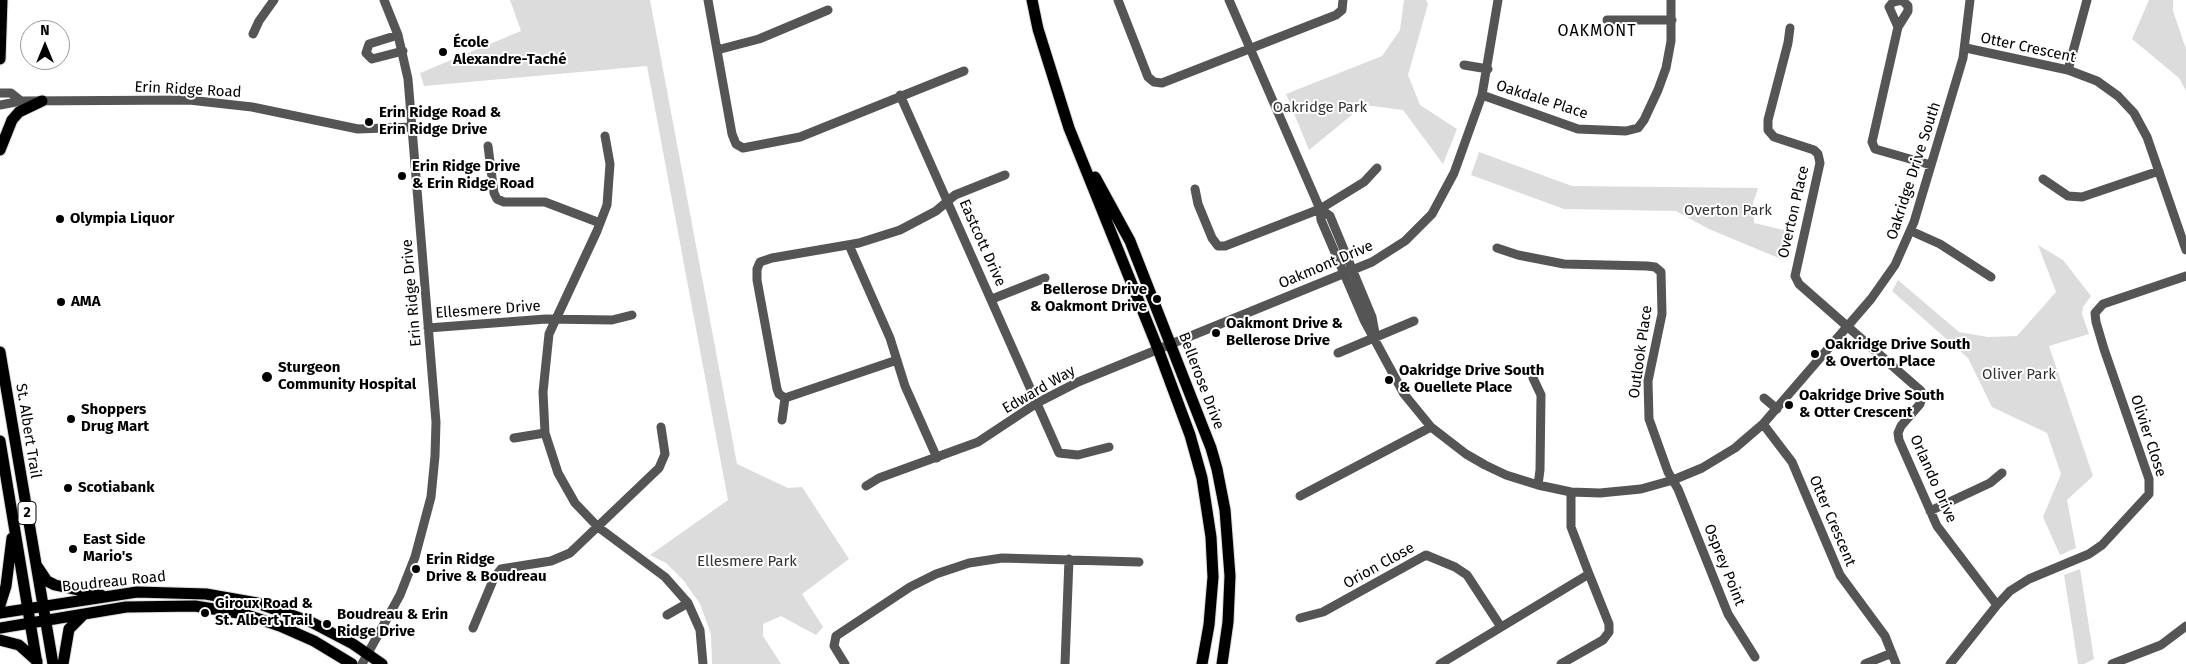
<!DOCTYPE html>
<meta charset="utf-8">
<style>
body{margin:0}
#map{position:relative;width:2186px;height:664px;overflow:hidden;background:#fff;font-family:"Fira Sans",sans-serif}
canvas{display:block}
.north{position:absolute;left:20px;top:20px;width:50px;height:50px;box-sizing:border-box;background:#fff;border:1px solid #999;border-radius:50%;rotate:0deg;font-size:14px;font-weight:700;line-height:20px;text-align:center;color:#000}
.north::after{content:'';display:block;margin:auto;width:18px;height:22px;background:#000;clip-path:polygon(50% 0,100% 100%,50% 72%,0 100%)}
</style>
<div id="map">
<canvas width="2186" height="664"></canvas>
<div class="north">N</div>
</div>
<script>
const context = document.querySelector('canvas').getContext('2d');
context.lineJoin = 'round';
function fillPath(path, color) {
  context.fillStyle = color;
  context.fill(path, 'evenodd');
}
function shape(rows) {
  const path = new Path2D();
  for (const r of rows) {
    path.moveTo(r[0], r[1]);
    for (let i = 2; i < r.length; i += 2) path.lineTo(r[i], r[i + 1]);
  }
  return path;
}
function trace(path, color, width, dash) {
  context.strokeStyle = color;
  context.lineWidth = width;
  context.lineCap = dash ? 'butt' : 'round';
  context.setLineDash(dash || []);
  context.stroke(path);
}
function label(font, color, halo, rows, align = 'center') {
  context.font = font + ' "Fira Sans",sans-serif';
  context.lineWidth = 4;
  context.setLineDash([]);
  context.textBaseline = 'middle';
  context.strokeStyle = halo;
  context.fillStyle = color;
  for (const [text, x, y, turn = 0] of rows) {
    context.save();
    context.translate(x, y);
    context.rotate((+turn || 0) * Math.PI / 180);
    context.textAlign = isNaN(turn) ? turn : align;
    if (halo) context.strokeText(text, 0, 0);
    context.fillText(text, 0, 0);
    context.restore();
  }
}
fillPath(shape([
 [510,0,650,0,737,464,788,488,802,487,849,559,802,594,823,627,816,635,781,616,763,624,763,636,781,664,712,664,711,634,700,604,684,581,666,563,650,555,728,500,647,66,424,86,420,73,521,31],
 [1404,0,1426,0,1428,4,1408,75,1420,105,1457,129,1443,164,1403,110,1364,105,1309,150,1286,94,1382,56,1400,30],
 [2149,0,2173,0,2173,11,2186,49,2186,91,2179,78,2132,39],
 [1479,152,1572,186,1758,188,1753,203,1754,223,1792,232,1781,259,1709,229,1676,211,1564,209,1471,175],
 [2038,245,2063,260,2091,296,2083,307,2082,314,2089,334,2049,346,2093,476,2067,500,2076,548,2060,555,2043,517,2061,474,2047,433,1992,407,1968,358,1892,291,1898,280,1959,332,1988,337,2017,336,2056,292],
 [2080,569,2094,659,2084,664,2078,664,2064,575]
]), '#dcdcdc');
const major = shape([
 [1032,0,1038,29,1069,128,1158,349,1190,435,1202,478,1211,537,1213,577,1209,625,1202,664],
 [0,59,2,0],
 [0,150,12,120,19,112,42,101],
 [1095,177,1130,241,1211,448,1217,469,1225,510,1230,576,1228,622,1222,664],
 [0,352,53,664],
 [0,441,37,664],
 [37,566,47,581,55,585,101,595],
 [0,605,6,586,12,538],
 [0,613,137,592,206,594,257,603,311,622,353,644,382,664],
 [0,628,126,607,195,606,244,614,280,626,314,641,352,664],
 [0,640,19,645,37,661],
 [63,664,69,629,84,614]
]);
trace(major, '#dbdbdb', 13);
trace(shape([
 [708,0,732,134,736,144,743,148,800,137,964,71],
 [1118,0,1148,77,1154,82,1162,83,1336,15,1342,10,1343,0],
 [1229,0,1320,209,1321,220,1364,320,1404,394,1431,427,1466,454,1485,465,1506,475,1538,485,1571,492,1600,493,1641,489,1673,480,1702,468,1735,448,1763,424,1871,299,1895,265,1914,222,1963,58,1970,0],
 [1607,20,1672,20],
 [1898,27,1889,7,1893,2,1902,0,1908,6,1908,11,1898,27,1872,142,1875,149,1931,165],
 [1790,28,1788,43,1768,120,1768,130,1774,137,1814,150,1818,154,1820,163,1795,276,1799,284,1921,391,1922,397,1920,404,1901,426,1898,433,1899,440,1937,526,1997,605],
 [253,34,259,21,274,0],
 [398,35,369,44,366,53,372,59,403,51],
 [1966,48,2068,70,2097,81,2118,96,2134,113,2147,137,2186,250],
 [717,50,759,39,828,10],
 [1464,65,1488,69],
 [2068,70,2087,0],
 [0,93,11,93,21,101],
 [900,95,1059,453,1078,455,1109,447],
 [1482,95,1578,129,1626,131,1638,128,1644,120,1658,90,1666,68,1671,41,1671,0],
 [0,105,21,101,189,100,252,107,358,129,412,127],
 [605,136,610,164,607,205,597,231,549,334,543,392,545,433,558,473,575,503,598,527,665,577,688,603,700,630,703,664],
 [488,146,494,193,497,199,504,202,545,202,600,223],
 [2043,179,2068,196,2082,197,2159,171],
 [1195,189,1198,204,1212,238,1218,246,1225,246,1320,209,1364,182,1377,168],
 [1320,209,1330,216,1372,317,1375,333],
 [1911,231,1940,244,1991,277],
 [849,245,890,338,905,386,937,458],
 [1497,248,1518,255,1564,264,1647,266,1655,267,1661,272,1662,314,1648,381,1649,419,1668,472,1678,489,1728,614,1755,657],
 [992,299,1045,278],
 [428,328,546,319,612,320,632,315],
 [1338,353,1414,321],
 [1533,378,1541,395,1540,470,1538,485],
 [785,398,779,394,777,389,757,280,757,269,760,262,772,258,859,243,900,230,936,211,955,195,1005,175],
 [1764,398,1777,409],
 [782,420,785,398,897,360],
 [1763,424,1792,462,1840,575,1885,636,1896,664],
 [514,438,545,433],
 [866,486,879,478,978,442,1037,403,1078,382,1372,262,1405,241,1432,214,1454,173,1482,95,1498,0],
 [1300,496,1431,427],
 [1930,511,1990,483,2002,473],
 [667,615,688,603],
 [1300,618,1323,612,1426,555,1455,567,1467,575,1501,627],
 [473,628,494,578,501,569,551,561,570,553,659,468,665,454,661,427],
 [362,664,400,595,415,557,431,497,435,456,436,422,408,79,398,35,384,0],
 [845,664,834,646,836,636,910,587,936,574,969,563,1002,558,1139,562],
 [1065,664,1069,559],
 [1440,664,1589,574,1571,527,1571,492],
 [1561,664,1603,640,1609,632,1609,624,1589,574],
 [1865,664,1892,653],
 [1950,664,1997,605,2010,591,2029,579,2089,554,2102,545,2149,494,2149,479,2104,349,2096,322,2095,313,2103,304,2186,276],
 [2112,664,2161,645,2186,626]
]), '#555', 9);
trace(major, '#000', 11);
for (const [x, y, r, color] of [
 [443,52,5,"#000"],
 [369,122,5,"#000"],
 [402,176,5,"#000"],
 [60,219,5,"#000"],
 [1157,299,5,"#000"],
 [61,302,5,"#000"],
 [1216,333,5,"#000"],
 [1815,354,5,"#000"],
 [267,377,6,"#000"],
 [1389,380,5,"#000"],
 [1789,405,5,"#000"],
 [71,419,5,"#000"],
 [68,488,5,"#000"],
 [73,549,5,"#000"],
 [416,569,5,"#000"],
 [205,613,5,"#000"],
 [327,624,5,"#000"]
]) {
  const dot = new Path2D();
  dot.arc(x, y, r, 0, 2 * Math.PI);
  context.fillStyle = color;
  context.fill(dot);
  trace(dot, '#fff', 2);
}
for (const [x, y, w] of [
 [27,513,18]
]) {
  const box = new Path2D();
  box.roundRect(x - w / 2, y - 11.5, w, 23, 4);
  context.fillStyle = '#fff';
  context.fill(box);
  trace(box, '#000', 1);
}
label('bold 14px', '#000', null, [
 ["2",27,513]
]);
label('bold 15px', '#000', '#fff', [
 ["École",453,43],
 ["Alexandre-Taché",453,60],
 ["Erin Ridge Road &",379,113],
 ["Erin Ridge Drive",379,130],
 ["Erin Ridge Drive",412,167],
 ["& Erin Ridge Road",412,184],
 ["Olympia Liquor",70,219],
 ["Bellerose Drive",1147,290,"right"],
 ["& Oakmont Drive",1147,307,"right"],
 ["AMA",71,302],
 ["Oakmont Drive &",1226,324],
 ["Bellerose Drive",1226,341],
 ["Oakridge Drive South",1825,345],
 ["& Overton Place",1825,362],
 ["Sturgeon",278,368],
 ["Community Hospital",278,385],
 ["Oakridge Drive South",1399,371],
 ["& Ouellete Place",1399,388],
 ["Oakridge Drive South",1799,396],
 ["& Otter Crescent",1799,413],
 ["Shoppers",81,410],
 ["Drug Mart",81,427],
 ["Scotiabank",78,488],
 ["East Side",83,540],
 ["Mario's",83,557],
 ["Erin Ridge",426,560],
 ["Drive & Boudreau",426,577],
 ["Giroux Road &",215,604],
 ["St. Albert Trail",215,621],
 ["Boudreau & Erin",337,615],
 ["Ridge Drive",337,632]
], 'left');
label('15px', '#000', '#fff', [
 ["Otter Crescent",2028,48,12],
 ["Erin Ridge Road",188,90,3],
 ["Oakdale Place",1542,100,18],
 ["Oakridge Drive South",1914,171,-72],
 ["Overton Place",1794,212,-77],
 ["Eastcott Drive",982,243,66],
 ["Oakmont Drive",1326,265,-23],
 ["Erin Ridge Drive",412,293,-95],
 ["Ellesmere Drive",488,310,-4],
 ["Outlook Place",1641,352,-82],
 ["Bellerose Drive",1201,381,69],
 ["Edward Way",1039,390,-30],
 ["St. Albert Trail",28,431,81],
 ["Olivier Close",2148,436,72],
 ["Orlando Drive",1933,479,66],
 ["Otter Crescent",1832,521,67],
 ["Osprey Point",1724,565,68],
 ["Orion Close",1379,566,-29],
 ["Boudreau Road",114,582,-6]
]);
label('15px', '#333', '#fff', [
 ["Oakridge Park",1320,108],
 ["Overton Park",1728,211],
 ["Oliver Park",2019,375],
 ["Ellesmere Park",747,562]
]);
context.letterSpacing = '1px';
label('16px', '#000', '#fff', [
 ["OAKMONT",1597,32]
]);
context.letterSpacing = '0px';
</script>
